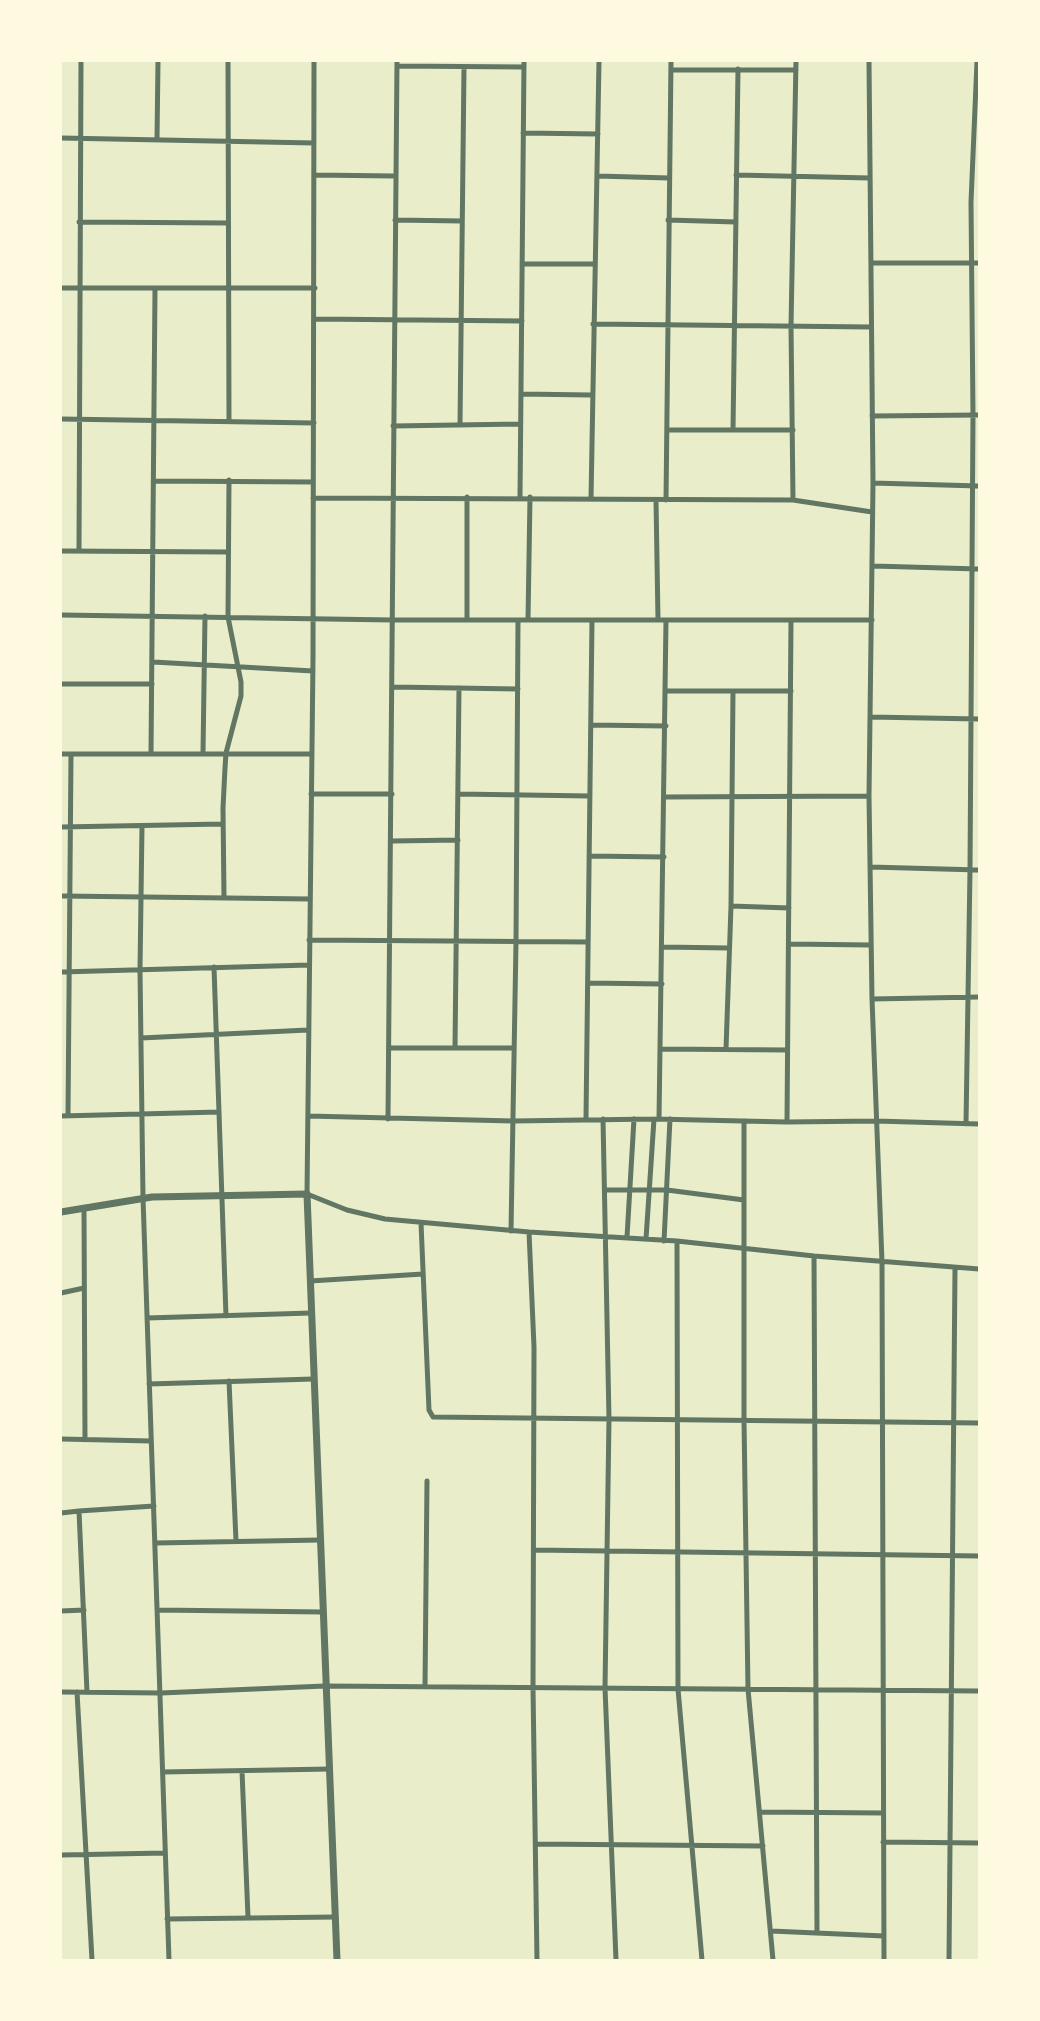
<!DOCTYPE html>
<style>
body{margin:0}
#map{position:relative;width:1040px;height:2021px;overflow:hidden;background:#e9edc9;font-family:"Sofia Sans Condensed",sans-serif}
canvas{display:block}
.frame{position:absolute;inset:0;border:62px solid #fefae0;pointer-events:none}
</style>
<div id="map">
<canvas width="1040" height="2021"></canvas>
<div class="frame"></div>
</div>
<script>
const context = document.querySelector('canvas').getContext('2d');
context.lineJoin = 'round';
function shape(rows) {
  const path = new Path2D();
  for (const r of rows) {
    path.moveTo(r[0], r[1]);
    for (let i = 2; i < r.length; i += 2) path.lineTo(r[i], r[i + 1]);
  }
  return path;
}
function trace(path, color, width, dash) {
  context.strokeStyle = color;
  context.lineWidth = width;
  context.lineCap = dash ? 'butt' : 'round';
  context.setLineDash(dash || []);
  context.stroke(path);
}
trace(shape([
 [228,61,229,421],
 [314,61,313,658,307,1194,347,1210,385,1219,529,1232,677,1241,814,1256,979,1269],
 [869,61,873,483,869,796,872,999,882,1262,884,1960],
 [397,66,524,67],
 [671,70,796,70],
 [523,133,598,134],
 [61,138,314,143],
 [157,140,158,61],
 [314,175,394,176],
 [736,175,870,178],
 [597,176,669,178],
 [395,220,462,221],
 [668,220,736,222],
 [79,222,228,223],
 [871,263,979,263],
 [522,264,594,264],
 [61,288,315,288],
 [315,319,522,321],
 [593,324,871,327],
 [521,394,591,395],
 [872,416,979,415],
 [61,419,314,423],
 [460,425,464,68],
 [393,426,520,424],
 [667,430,793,430],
 [733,430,738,69],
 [154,481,313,482],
 [873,483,979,486],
 [520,497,524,61],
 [313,498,793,500,872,512],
 [591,499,599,61],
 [656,500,658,620],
 [666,500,671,61],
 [793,500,791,326,796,61],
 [61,551,228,552],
 [79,551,81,61],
 [873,566,979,569],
 [61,615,393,620,872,620],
 [467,620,467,497],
 [528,620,530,497],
 [153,662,313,671],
 [61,684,152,684],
 [393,687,518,689],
 [666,691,791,691],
 [870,717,979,719],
 [591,725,666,726],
 [151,753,155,289],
 [203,753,205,616],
 [61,754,312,754],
 [311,794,392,794],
 [458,794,590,796],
 [665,797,869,796],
 [142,826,140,970,143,1198,169,1960],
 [61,827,222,824],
 [392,841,458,840],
 [589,856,664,857],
 [870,867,979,870],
 [61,896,310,899],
 [224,898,223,808,225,768,226,753,241,696,241,682,228,617,229,480],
 [731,906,789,908],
 [309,940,588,942],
 [789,944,871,945],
 [662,947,729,948],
 [214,967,226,1316],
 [61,972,309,965],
 [588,983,662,984],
 [872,999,979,997],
 [141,1038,308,1030],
 [389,1048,514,1048],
 [455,1048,459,688],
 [661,1049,787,1050],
 [726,1049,731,906,733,691],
 [61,1116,219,1112],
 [68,1116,71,754],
 [308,1116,513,1121,654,1119,787,1122,876,1121,979,1124],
 [388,1119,397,61],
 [586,1119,592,620],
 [603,1119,609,1419,605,1688,616,1960],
 [659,1119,666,620],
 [744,1121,744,1420,748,1689,773,1960],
 [787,1122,791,620],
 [966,1124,970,870,973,415,971,202,977,61],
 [605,1190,667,1190,744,1200],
 [84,1208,85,1440],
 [421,1223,429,1410,433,1417,979,1423],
 [511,1231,516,942,518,620],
 [529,1232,534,1347,533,1688,537,1960],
 [627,1237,634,1119],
 [646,1239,654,1119],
 [664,1241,670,1119],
 [677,1241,678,1689,702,1960],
 [814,1256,817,1933],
 [310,1281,423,1274],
 [61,1293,84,1288],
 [147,1318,311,1313],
 [229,1381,236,1541],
 [149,1384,313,1379],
 [61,1439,151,1441],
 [61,1513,79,1511],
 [156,1543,320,1540],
 [534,1550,979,1556],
 [158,1610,323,1612],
 [61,1611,84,1610],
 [425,1687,427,1481],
 [61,1692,161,1693,325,1686,979,1691],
 [77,1692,92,1960],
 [87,1692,79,1511,154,1506],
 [242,1771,248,1917],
 [163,1772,330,1769],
 [760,1812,883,1813],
 [883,1842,979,1843],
 [536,1844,763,1846],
 [61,1855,165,1853],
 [167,1919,336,1917],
 [771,1931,884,1936],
 [949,1960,955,1268]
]), '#617663', 5);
trace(shape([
 [61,1212,152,1197,307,1194,337,1960]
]), '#617663', 7);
</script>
